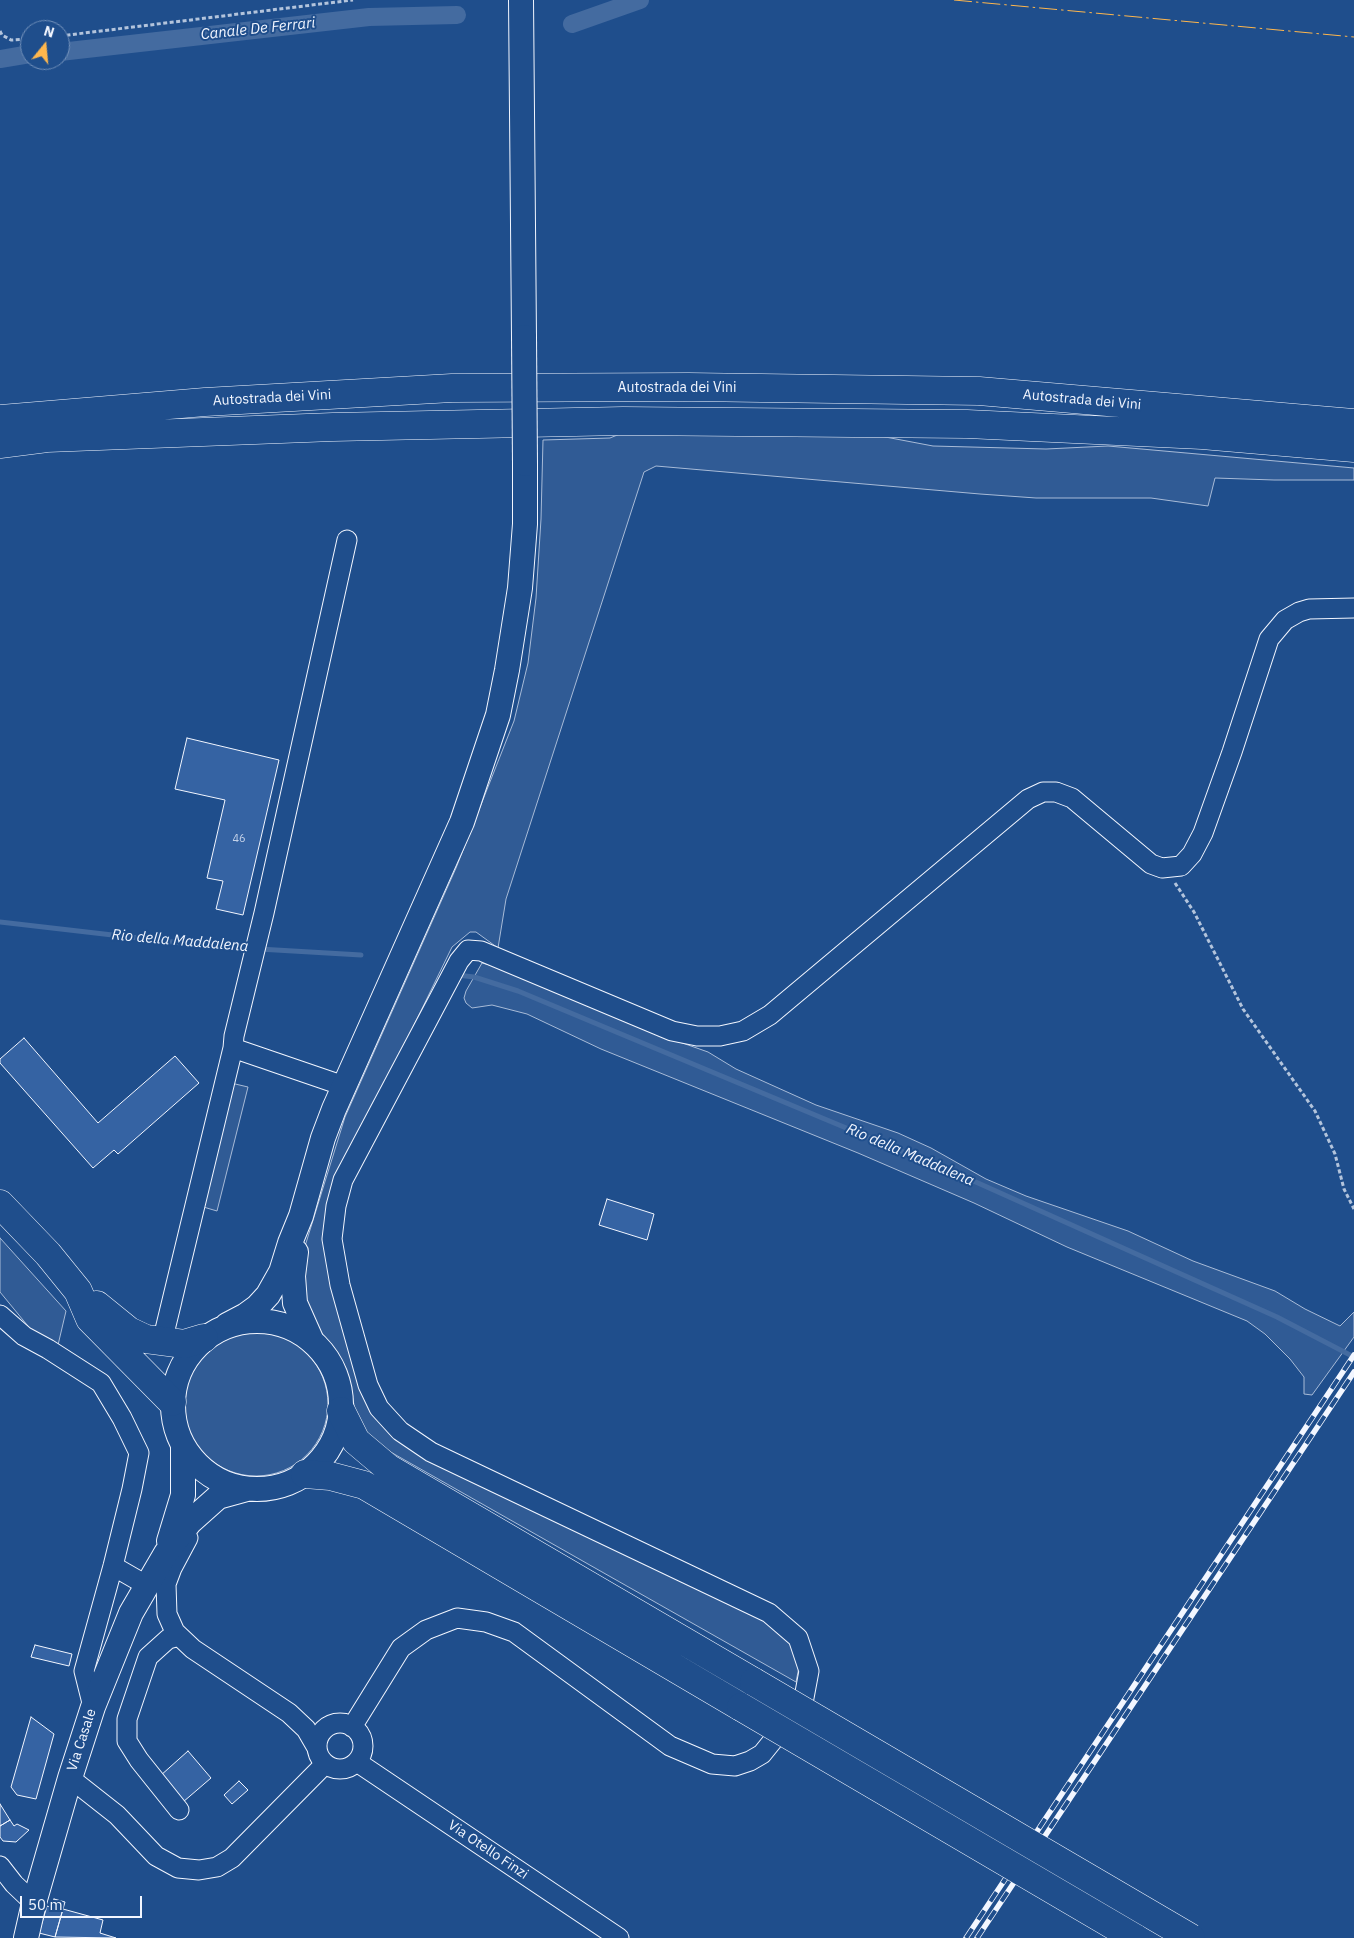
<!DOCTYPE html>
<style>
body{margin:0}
#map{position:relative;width:1354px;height:1938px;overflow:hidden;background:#1f4e8c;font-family:"IBM Plex Sans",sans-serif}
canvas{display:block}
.north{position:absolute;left:20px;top:20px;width:50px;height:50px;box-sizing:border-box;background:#1f4e8c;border:1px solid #7391ba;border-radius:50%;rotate:17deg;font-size:14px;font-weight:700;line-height:20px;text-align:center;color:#f2f6ff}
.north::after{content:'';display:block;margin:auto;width:18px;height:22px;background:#ffb74d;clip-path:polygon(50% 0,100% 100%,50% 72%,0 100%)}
.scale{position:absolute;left:20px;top:1896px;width:122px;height:22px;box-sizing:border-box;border:2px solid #f2f6ff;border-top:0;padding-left:6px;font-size:15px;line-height:18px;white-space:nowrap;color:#f2f6ff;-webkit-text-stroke:4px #1f4e8c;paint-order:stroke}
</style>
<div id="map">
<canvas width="1354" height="1938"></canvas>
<div class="north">N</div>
<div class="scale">50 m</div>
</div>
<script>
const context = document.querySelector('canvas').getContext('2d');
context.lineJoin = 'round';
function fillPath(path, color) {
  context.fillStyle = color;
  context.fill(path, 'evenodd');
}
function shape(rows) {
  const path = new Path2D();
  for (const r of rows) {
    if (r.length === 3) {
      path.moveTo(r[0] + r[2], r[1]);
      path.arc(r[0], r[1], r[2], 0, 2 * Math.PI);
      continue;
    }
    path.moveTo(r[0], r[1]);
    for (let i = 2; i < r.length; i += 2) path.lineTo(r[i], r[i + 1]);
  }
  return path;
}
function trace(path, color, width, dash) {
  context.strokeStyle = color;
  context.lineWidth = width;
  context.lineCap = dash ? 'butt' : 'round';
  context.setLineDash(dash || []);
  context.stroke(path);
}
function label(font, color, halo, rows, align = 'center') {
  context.font = font + ' "IBM Plex Sans",sans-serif';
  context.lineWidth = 4;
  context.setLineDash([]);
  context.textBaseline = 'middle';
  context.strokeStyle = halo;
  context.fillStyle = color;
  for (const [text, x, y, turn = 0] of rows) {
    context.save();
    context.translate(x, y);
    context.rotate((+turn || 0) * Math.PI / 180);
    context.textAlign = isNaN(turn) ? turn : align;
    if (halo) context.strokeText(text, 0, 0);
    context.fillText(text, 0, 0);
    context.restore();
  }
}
const built = shape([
 [627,431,859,432,933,446,1046,449,1108,446,1354,468,1354,480,1274,480,1215,478,1208,506,1151,498,1036,498,980,494,656,466,644,472,506,899,498,948,476,932,470,932,452,947,343,1171,329,1212,382,1420,762,1619,788,1637,799,1667,796,1682,380,1446,363,1431,357,1420,349,1380,344,1364,335,1349,310,1319,299,1278,301,1259,345,1117,456,868,514,721,528,663,536,598,541,519,543,440,610,438,627,431],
 [482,963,509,970,640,1028,708,1052,736,1069,816,1105,898,1133,931,1148,986,1179,1026,1196,1128,1231,1193,1261,1275,1291,1305,1309,1340,1326,1354,1312,1354,1337,1312,1395,1304,1394,1304,1377,1290,1359,1265,1334,1247,1321,1067,1247,974,1203,858,1153,601,1049,527,1014,492,1005,472,1008,466,1003,464,998,466,991,482,963],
 [231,1083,248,1087,217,1211,200,1206,231,1083],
 [0,1238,66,1311,58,1345,37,1337,0,1292,0,1238],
 [256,1404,72]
]);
fillPath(built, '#305b95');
trace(built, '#a8bbd7', 1);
trace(shape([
 [0,922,199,945,251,948],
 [259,949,361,955],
 [457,975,474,977,518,991,978,1183,1277,1317,1354,1357]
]), '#446ba0', 5);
trace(shape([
 [572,24,640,0],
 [60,52,369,17,457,15],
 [0,59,30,54]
]), '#446ba0', 18);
const building = shape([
 [187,738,279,760,243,915,216,909,223,881,207,878,225,800,175,789,187,738],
 [24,1038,98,1123,175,1056,199,1083,118,1154,114,1150,93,1168,0,1063,0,1059,24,1038],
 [607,1199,654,1214,647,1240,599,1225,607,1199],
 [35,1645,72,1654,69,1666,31,1657,35,1645],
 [31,1717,54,1734,36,1799,17,1795,11,1787,31,1717],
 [188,1751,211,1778,183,1802,160,1776,188,1751],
 [239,1781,248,1790,232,1804,224,1795,239,1781],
 [0,1804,10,1820,0,1826,0,1804],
 [10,1820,14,1826,17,1824,29,1830,16,1842,3,1841,0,1837,0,1826,10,1820],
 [54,1899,65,1902,55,1937,39,1933,47,1906,52,1908,54,1899],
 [63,1909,103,1920,100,1933,116,1938,55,1937,63,1909]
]);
fillPath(building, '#3563a3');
trace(building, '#f2f6ff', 1);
const minor = shape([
 [344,1086,233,1048,234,1036,264,913,347,540],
 [0,1315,24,1336,48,1349,101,1383,122,1418,139,1453,132,1489,113,1566,84,1671,93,1707],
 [162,1342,233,1048],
 [188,1538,172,1568,166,1584,167,1614,175,1632,193,1649,289,1713,306,1729,317,1748],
 [113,1566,146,1585],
 [179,1636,168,1639,148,1657,127,1719,127,1741,139,1760,179,1810],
 [340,1746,23],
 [352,1727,401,1648,426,1630,457,1618,486,1622,514,1632,670,1746,712,1764,735,1766,750,1761,762,1754,803,1703,809,1671,798,1638,769,1613,431,1452,400,1431,379,1408,368,1385,340,1285,332,1239,336,1206,343,1180,459,961,468,950,481,951,672,1031,697,1036,720,1036,743,1031,770,1015,1028,799,1043,792,1056,792,1072,798,1151,864,1162,868,1181,866,1192,854,1203,833,1232,752,1269,639,1285,620,1299,612,1309,609,1354,608],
 [357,1762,619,1938],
 [70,1778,117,1815,156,1856,178,1868,199,1870,217,1867,232,1858,325,1764],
 [0,1866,14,1884,34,1903]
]);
const major = shape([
 [521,0,524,337],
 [296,1252,293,1276,295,1303,311,1339],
 [257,1405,84],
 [227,1325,246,1315,257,1307,268,1295,281,1272,290,1243,301,1216,323,1138,334,1109,462,822,498,715,507,670,520,588,525,524,525,464],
 [169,1541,183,1495,183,1447],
 [26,1938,34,1903,70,1778,93,1707,131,1613,166,1553,190,1522,218,1497,247,1489]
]);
const highway = shape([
 [0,419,205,402,452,388,689,387,979,391,1354,423],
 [0,444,47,438,333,427,623,421,967,424,1202,435,1354,448],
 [0,1204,48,1254,78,1291,90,1319,172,1402],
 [97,1305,129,1331,146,1339,184,1344,204,1338],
 [341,1411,356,1441,388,1468,754,1682],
 [305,1474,330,1476,364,1485,741,1707]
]);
trace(minor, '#f2f6ff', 21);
trace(major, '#f2f6ff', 26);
trace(highway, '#f2f6ff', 29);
trace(shape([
 [0,31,2,35,11,40,30,39],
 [60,36,353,0],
 [1175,883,1194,912,1243,1009,1315,1111,1335,1154,1344,1189,1354,1209]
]), '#b3c4dc', 3, [4, 2.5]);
trace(minor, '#1f4e8c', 19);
trace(major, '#1f4e8c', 24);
trace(highway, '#1f4e8c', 28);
const rail = shape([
 [966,1938,1354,1355],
 [977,1938,1354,1372]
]);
trace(rail, '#f2f6ff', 5.5);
trace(rail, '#1f4e8c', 4, [11]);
const majorBridge = shape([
 [524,337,525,464]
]);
const highwayBridge = shape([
 [754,1682,1191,1938],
 [741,1707,1135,1938]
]);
trace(majorBridge, '#f2f6ff', 26, []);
trace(highwayBridge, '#f2f6ff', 29, []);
trace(majorBridge, '#1f4e8c', 24);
trace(highwayBridge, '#1f4e8c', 28);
trace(shape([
 [954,0,1354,37]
]), '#ffb74d', 1, [18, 4, 2.5, 4]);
label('11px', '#c3d1e8', null, [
 ["46",239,839]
]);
label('14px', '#f2f6ff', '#1f4e8c', [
 ["Autostrada dei Vini",677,388],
 ["Autostrada dei Vini",272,398,-3],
 ["Autostrada dei Vini",1082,400,5],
 ["Via Casale",82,1740,-72],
 ["Via Otello Finzi",488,1850,34]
]);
label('italic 15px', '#f2f6ff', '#1f4e8c', [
 ["Canale De Ferrari",258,29,-6],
 ["Rio della Maddalena",180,941,5],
 ["Rio della Maddalena",910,1155,23]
]);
</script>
